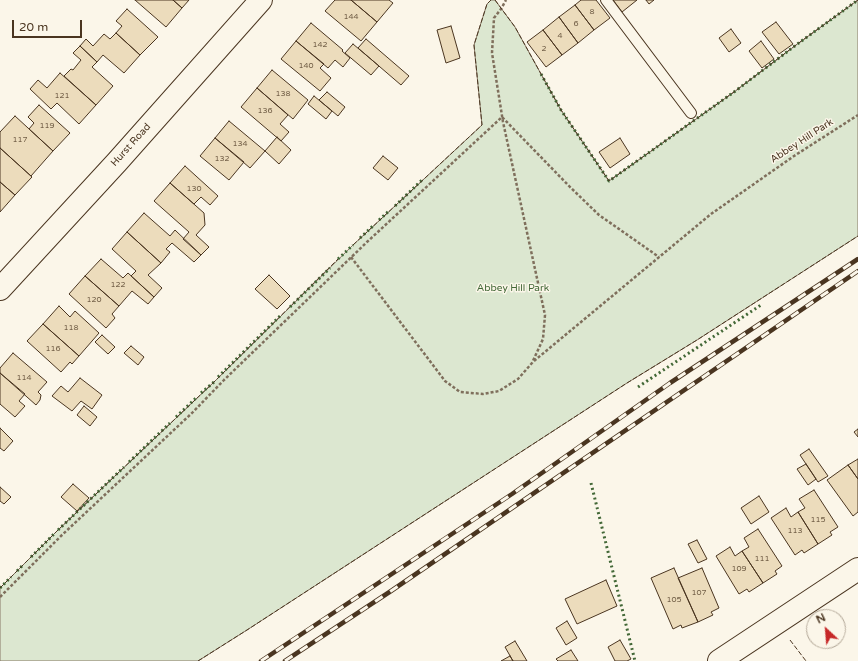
<!DOCTYPE html>
<style>
body{margin:0}
#map{position:relative;width:858px;height:661px;overflow:hidden;background:#fbf6e9;font-family:"Varela Round",sans-serif}
canvas{display:block}
.north{position:absolute;left:806px;top:609px;width:40px;height:40px;box-sizing:border-box;background:#fbf6e9;border:1px solid #b4a999;border-radius:50%;rotate:334deg;font-size:11px;font-weight:700;line-height:16px;text-align:center;color:#4a3520}
.north::after{content:'';display:block;margin:auto;width:14px;height:18px;background:#c62828;clip-path:polygon(50% 0,100% 100%,50% 72%,0 100%)}
.scale{position:absolute;left:12px;top:20px;width:70px;height:18px;box-sizing:border-box;border:2px solid #4a3520;border-top:0;padding-left:5px;font-size:12px;line-height:14px;white-space:nowrap;color:#4a3520;-webkit-text-stroke:3px #fbf6e9;paint-order:stroke}
</style>
<div id="map">
<canvas width="858" height="661"></canvas>
<div class="north">N</div>
<div class="scale">20 m</div>
</div>
<script>
const context = document.querySelector('canvas').getContext('2d');
context.lineJoin = 'round';
function fillPath(path, color) {
  context.fillStyle = color;
  context.fill(path, 'evenodd');
}
function shape(rows) {
  const path = new Path2D();
  for (const r of rows) {
    path.moveTo(r[0], r[1]);
    for (let i = 2; i < r.length; i += 2) path.lineTo(r[i], r[i + 1]);
  }
  return path;
}
function trace(path, color, width, dash) {
  context.strokeStyle = color;
  context.lineWidth = width;
  context.lineCap = dash ? 'butt' : 'round';
  context.setLineDash(dash || []);
  context.stroke(path);
}
function label(font, color, halo, rows, align = 'center') {
  context.font = font + ' "Varela Round",sans-serif';
  context.lineWidth = 3;
  context.setLineDash([]);
  context.textBaseline = 'middle';
  context.strokeStyle = halo;
  context.fillStyle = color;
  for (const [text, x, y, turn = 0] of rows) {
    context.save();
    context.translate(x, y);
    context.rotate((+turn || 0) * Math.PI / 180);
    context.textAlign = isNaN(turn) ? turn : align;
    if (halo) context.strokeText(text, 0, 0);
    context.fillText(text, 0, 0);
    context.restore();
  }
}
const green = shape([
 [491,0,495,0,515,27,561,110,609,181,734,92,796,45,858,0,858,236,697,340,627,383,247,630,198,661,0,661,0,588,58,530,214,382,353,245,482,125,474,45,487,4,491,0]
]);
fillPath(green, '#dce7d0');
trace(green, '#887966', 1);
const building = shape([
 [135,0,173,0,182,8,166,27,135,0],
 [173,0,189,0,182,8,173,0],
 [335,0,351,0,377,22,361,41,325,11,335,0],
 [351,0,389,0,393,3,377,22,351,0],
 [581,0,596,0,610,18,594,30,575,5,581,0],
 [613,0,637,0,622,12,613,0],
 [646,0,654,0,649,4,646,0],
 [575,5,594,30,578,43,559,17,575,5],
 [127,9,158,37,140,55,116,33,122,26,116,21,127,9],
 [559,17,578,43,562,55,543,30,559,17],
 [776,22,793,44,779,54,762,32,776,22],
 [311,23,343,50,342,51,350,58,343,67,335,60,328,68,296,41,311,23],
 [451,26,460,58,446,63,437,30,451,26],
 [731,29,741,43,729,52,719,38,731,29],
 [543,30,562,55,546,67,527,42,543,30],
 [116,33,140,55,124,73,103,55,97,62,80,46,86,39,93,46,104,34,110,39,116,33],
 [366,39,409,76,401,85,358,48,366,39],
 [296,41,324,64,320,68,331,78,320,91,281,59,296,41],
 [761,41,774,59,762,68,749,51,761,41],
 [353,44,379,66,371,75,345,53,353,44],
 [80,46,97,62,92,67,113,86,96,105,64,76,71,69,73,70,81,60,73,53,80,46],
 [272,70,308,100,293,119,257,88,272,70],
 [60,73,96,105,79,124,57,103,51,109,30,89,38,80,47,88,60,73],
 [257,88,288,115,280,124,289,132,281,141,241,107,257,88],
 [327,92,345,107,338,116,319,100,327,92],
 [314,96,332,111,326,119,308,104,314,96],
 [39,105,70,133,53,151,29,129,34,123,28,117,39,105],
 [15,116,53,151,31,176,0,148,0,132,15,116],
 [229,121,265,151,250,168,215,138,229,121],
 [277,137,291,150,279,164,265,151,277,137],
 [215,138,244,162,229,180,200,156,215,138],
 [620,138,630,154,610,168,599,152,620,138],
 [0,148,32,177,15,195,0,182,0,148],
 [383,156,398,168,388,180,373,168,383,156],
 [185,166,218,196,210,205,201,197,194,204,170,183,185,166],
 [0,182,15,195,0,212,0,182],
 [170,183,204,213,205,225,196,235,209,247,201,255,183,239,189,232,154,201,170,183],
 [144,213,170,236,175,230,201,255,194,262,172,243,166,249,170,252,161,263,127,232,144,213],
 [127,232,161,263,148,275,162,288,154,297,131,276,136,271,112,249,127,232],
 [101,259,123,278,128,273,154,297,148,304,132,291,119,306,85,276,101,259],
 [269,275,290,296,277,309,255,289,269,275],
 [85,276,119,306,112,314,115,318,106,328,69,294,85,276],
 [59,306,70,317,75,311,99,333,79,356,43,324,59,306],
 [43,324,79,356,72,364,70,362,61,372,27,341,43,324],
 [102,335,115,347,108,354,95,342,102,335],
 [131,346,144,357,138,365,124,353,131,346],
 [13,353,47,382,38,392,41,395,40,400,36,405,0,373,0,368,13,353],
 [0,373,25,394,19,401,25,406,15,417,0,404,0,373],
 [80,378,102,395,92,409,81,401,72,411,52,396,61,386,68,392,80,378],
 [84,406,97,417,90,426,77,415,84,406],
 [0,428,13,441,4,451,0,448,0,428],
 [858,429,858,437,854,432,858,429],
 [809,449,828,476,818,482,800,455,809,449],
 [858,459,858,479,848,465,858,459],
 [806,464,816,479,808,485,797,469,806,464],
 [848,465,858,479,858,512,853,516,827,480,848,465],
 [73,484,89,498,77,511,61,497,73,484],
 [0,487,11,497,4,504,0,501,0,487],
 [814,490,838,527,830,532,832,535,818,544,798,512,805,508,799,499,814,490],
 [759,496,769,512,751,524,741,508,759,496],
 [786,508,791,517,798,512,818,544,804,553,802,550,795,555,771,518,786,508],
 [758,529,782,566,775,571,777,574,763,583,742,551,749,547,744,538,758,529],
 [697,540,707,559,698,563,688,544,697,540],
 [730,547,735,556,742,551,763,583,749,592,747,589,739,594,716,556,730,547],
 [674,568,698,622,682,628,681,625,673,629,651,578,674,568],
 [702,568,719,608,711,612,713,615,698,622,678,578,702,568],
 [606,580,617,606,577,624,565,599,606,580],
 [567,621,577,638,566,645,556,628,567,621],
 [620,640,631,659,627,661,615,661,608,647,620,640],
 [515,641,527,661,513,661,505,647,515,641],
 [571,650,578,661,558,661,556,659,571,650],
 [510,656,513,661,501,661,510,656]
]);
fillPath(building, '#ecdcbc');
trace(building, '#4a3520', 1);
const lane = shape([
 [606,0,691,113]
]);
const secondary = shape([
 [719,661,858,569]
]);
const primary = shape([
 [0,289,117,162,261,0]
]);
trace(lane, '#4a3520', 12);
trace(secondary, '#4a3520', 24);
trace(primary, '#4a3520', 24);
trace(shape([
 [351,257,445,381,460,392,483,394,499,391,518,379,532,363,543,339,545,315,503,122,492,53,494,18,501,9,506,0],
 [534,361,711,214,794,156,858,115],
 [0,597,62,535,192,413,224,380,367,242,502,117,570,187,599,215,659,257]
]), '#7f6f5c', 2.5, [3, 2]);
trace(lane, '#fbf6e9', 10);
trace(secondary, '#fbf6e9', 22);
trace(primary, '#fbf6e9', 22);
const rail = shape([
 [261,661,512,494,670,383,858,259],
 [285,661,391,591,858,271]
]);
trace(rail, '#4a3520', 4.5);
trace(rail, '#fbf6e9', 3, [9]);
trace(shape([
 [541,74,561,110,609,181,734,92,796,45,858,0],
 [395,206,423,179],
 [379,220,390,210],
 [360,238,374,225],
 [338,259,353,245],
 [290,307,330,268],
 [218,377,282,314],
 [638,387,761,305],
 [201,393,214,382],
 [176,417,196,398],
 [129,462,170,423],
 [591,483,635,661],
 [58,530,124,467],
 [31,557,54,534],
 [17,571,22,566],
 [0,588,11,577]
]), '#436837', 3, [2, 3]);
trace(shape([
 [495,0,515,27,561,110,609,181,734,92,796,45,858,0],
 [353,245,482,125,474,45,487,4,491,0],
 [0,588,58,530,214,382,338,259],
 [790,640,806,661],
 [198,661,247,630,627,383,697,340,858,236]
]), '#4a3520', 1, [5, 2]);
label('8px', '#725f47', null, [
 ["8",592,12],
 ["144",351,17],
 ["6",576,24],
 ["4",560,36],
 ["142",320,45],
 ["2",544,49],
 ["140",306,66],
 ["138",283,94],
 ["121",62,96],
 ["136",265,111],
 ["119",47,126],
 ["117",20,140],
 ["134",240,144],
 ["132",222,159],
 ["130",194,189],
 ["122",118,285],
 ["120",94,300],
 ["118",71,328],
 ["116",53,349],
 ["114",24,378],
 ["115",818,520],
 ["113",795,531],
 ["111",762,559],
 ["109",739,569],
 ["107",699,593],
 ["105",674,600]
]);
label('10px', '#4a3520', '#fbf6e9', [
 ["Abbey Hill Park",802,141,-33],
 ["Hurst Road",131,145,-48]
]);
label('10px', '#436837', '#fbf6e9', [
 ["Abbey Hill Park",513,288]
]);
</script>
